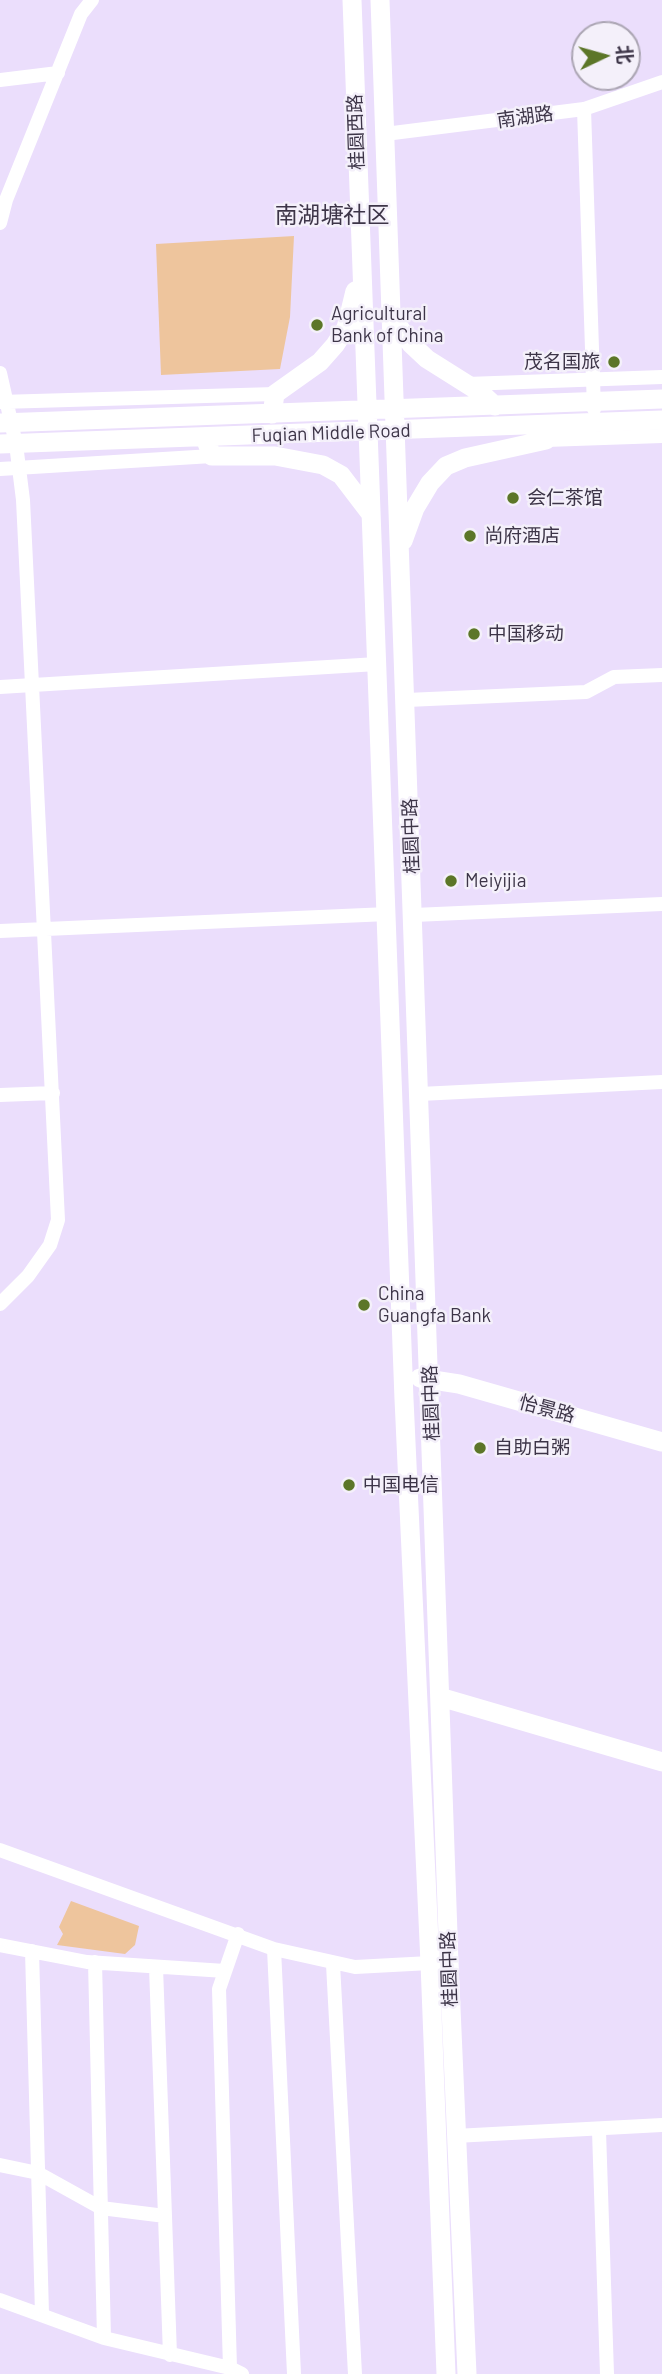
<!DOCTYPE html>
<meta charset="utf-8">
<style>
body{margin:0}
#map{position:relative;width:662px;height:2374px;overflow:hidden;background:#ebdefc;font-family:Barlow,"Noto Sans SC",sans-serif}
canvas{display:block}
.north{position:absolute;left:571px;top:21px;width:70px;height:70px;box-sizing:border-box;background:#f4f0fa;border:2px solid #aba5b3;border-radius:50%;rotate:85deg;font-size:19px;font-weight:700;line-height:28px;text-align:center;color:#3d3548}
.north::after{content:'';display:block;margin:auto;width:24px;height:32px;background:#5c7628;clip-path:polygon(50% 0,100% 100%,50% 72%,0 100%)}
</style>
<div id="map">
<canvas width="662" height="2374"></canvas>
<div class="north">北</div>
</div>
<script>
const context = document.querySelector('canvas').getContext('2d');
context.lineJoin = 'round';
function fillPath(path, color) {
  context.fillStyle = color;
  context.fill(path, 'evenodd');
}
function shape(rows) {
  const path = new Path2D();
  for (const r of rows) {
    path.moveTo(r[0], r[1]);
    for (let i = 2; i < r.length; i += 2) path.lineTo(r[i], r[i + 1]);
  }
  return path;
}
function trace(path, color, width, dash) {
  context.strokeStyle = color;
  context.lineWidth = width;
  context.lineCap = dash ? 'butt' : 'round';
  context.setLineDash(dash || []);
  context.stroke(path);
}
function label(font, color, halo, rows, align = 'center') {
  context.font = font + ' Barlow,"Noto Sans SC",sans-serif';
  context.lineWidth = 5;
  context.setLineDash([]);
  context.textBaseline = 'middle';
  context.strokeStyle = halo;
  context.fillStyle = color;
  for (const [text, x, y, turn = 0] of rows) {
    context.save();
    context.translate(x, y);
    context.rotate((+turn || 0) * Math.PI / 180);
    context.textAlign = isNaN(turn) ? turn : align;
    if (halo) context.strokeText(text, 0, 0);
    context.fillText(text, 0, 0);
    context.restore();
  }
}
fillPath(shape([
 [294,236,290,317,280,369,161,375,156,244],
 [71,1901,139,1926,135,1945,125,1954,57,1945,63,1934,59,1927]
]), '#eec59d');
trace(shape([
 [0,80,58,73],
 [584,109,594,409],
 [385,134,584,109,662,82],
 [0,223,6,200,81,14,92,0],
 [0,373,16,444,23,500,58,1220,50,1245,28,1276,0,1304],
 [467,384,662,377],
 [0,402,275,394],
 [546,440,662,436],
 [0,469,212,456],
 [0,687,377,664],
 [407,700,586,692,614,677,662,675],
 [414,915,662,904],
 [0,931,388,914],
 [420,1094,662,1082],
 [0,1095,53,1093],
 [0,1850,274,1949,355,1967,430,1963],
 [0,1945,87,1962,225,1971],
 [274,1949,294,2374],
 [32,1951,42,2314],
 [95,1962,104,2338],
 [333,1964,355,2374],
 [156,1967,170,2355],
 [599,2131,607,2374],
 [455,2136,662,2125],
 [0,2165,38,2173,101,2208,165,2216],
 [0,2300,104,2338,230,2368,242,2374],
 [230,2368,219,1989,238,1934]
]), '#fff', 14);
trace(shape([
 [352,0,404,1399,430,1963,446,2374],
 [380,0,449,1962,467,2374],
 [390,314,411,344,427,359,481,393,495,406],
 [272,414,275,394,320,362,335,345,346,328,355,291],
 [0,423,662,399],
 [205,438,212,456,275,456,323,465,341,475,370,513],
 [0,444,662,420],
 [403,541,415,508,430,483,446,466,465,458,546,440],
 [420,1378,459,1384,662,1442],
 [440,1697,662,1762]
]), '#fff', 19);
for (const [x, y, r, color] of [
 [317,325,7,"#5c7628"],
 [614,362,7,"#5c7628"],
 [513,498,7,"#5c7628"],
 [470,536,7,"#5c7628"],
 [474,634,7,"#5c7628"],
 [451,881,7,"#5c7628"],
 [364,1305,7,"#5c7628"],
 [480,1448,7,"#5c7628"],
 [349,1485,7,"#5c7628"]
]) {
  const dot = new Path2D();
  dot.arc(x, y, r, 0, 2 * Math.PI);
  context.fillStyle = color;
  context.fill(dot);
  trace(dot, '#f4f0fa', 2.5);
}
label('19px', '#3d3548', '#f4f0fa', [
 ["南湖路",525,117,-8],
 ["桂圆西路",356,132,-92],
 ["Fuqian Middle Road",331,433,-2],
 ["桂圆中路",411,836,-92],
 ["桂圆中路",431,1403,-92],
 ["怡景路",547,1409,15],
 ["桂圆中路",449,1969,-92]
]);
label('19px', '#3d3548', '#f4f0fa', [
 ["Agricultural",331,314],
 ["Bank of China",331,336],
 ["茂名国旅",600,362,"right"],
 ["会仁茶馆",527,498],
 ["尚府酒店",484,536],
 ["中国移动",488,634],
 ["Meiyijia",465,881],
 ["China",378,1294],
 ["Guangfa Bank",378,1316],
 ["自助白粥",494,1448],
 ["中国电信",363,1485]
], 'left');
label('23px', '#3d3548', '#f4f0fa', [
 ["南湖塘社区",332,215]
]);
</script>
